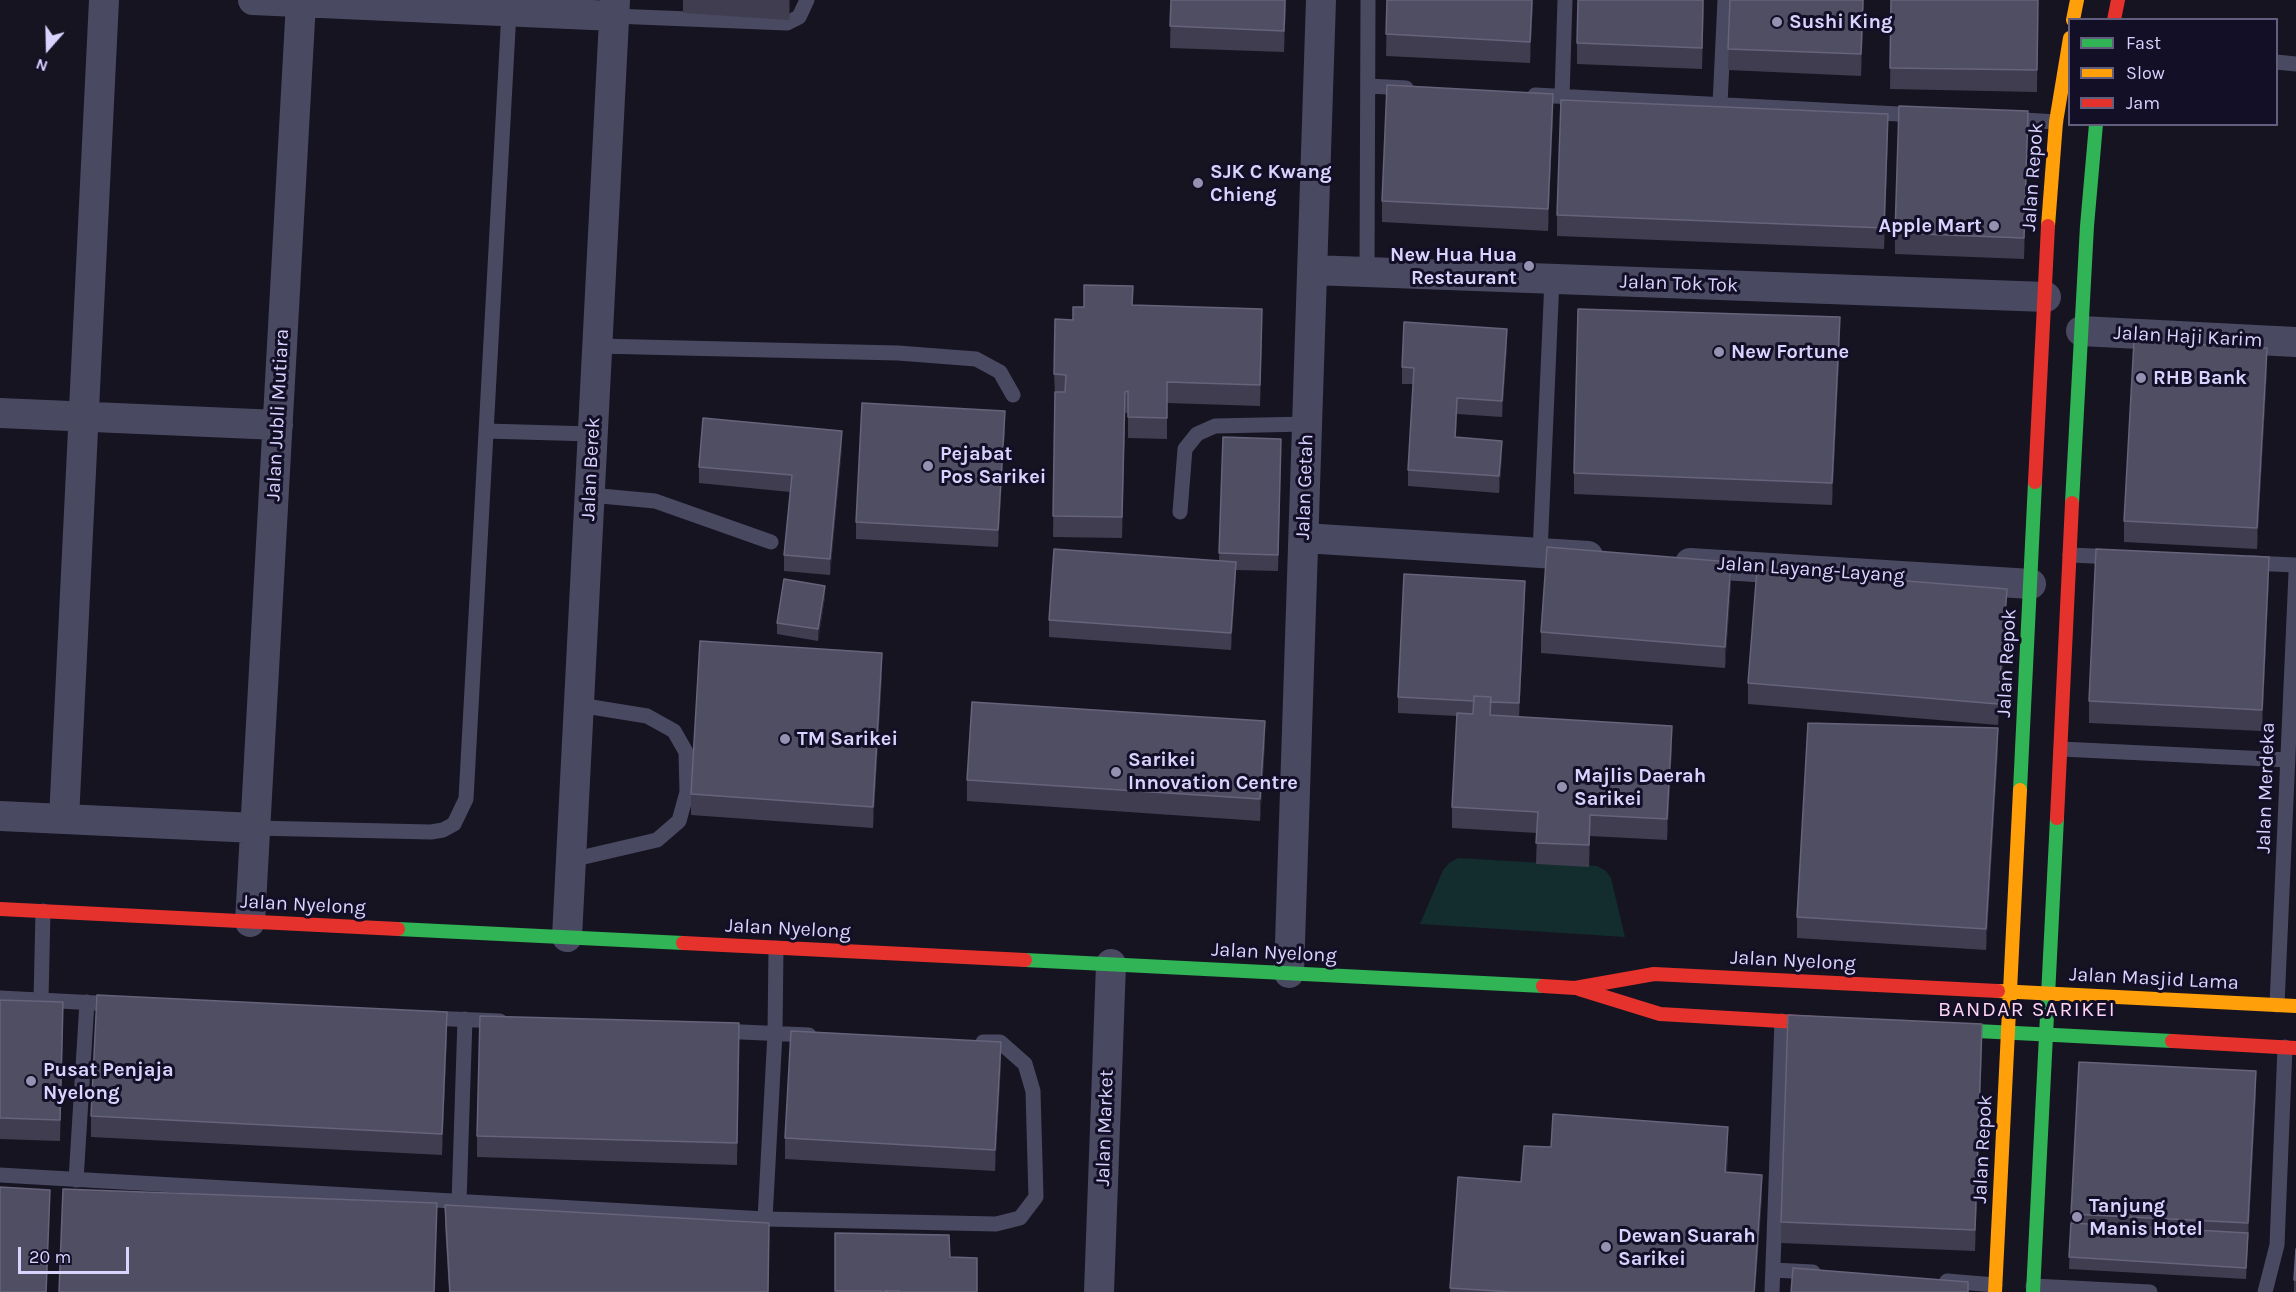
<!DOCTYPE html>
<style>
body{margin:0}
#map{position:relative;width:2296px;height:1292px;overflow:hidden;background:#161421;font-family:Karla,sans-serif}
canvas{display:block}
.legend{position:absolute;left:2068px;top:18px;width:210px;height:108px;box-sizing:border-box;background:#130f26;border:2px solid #625e7d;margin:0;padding:8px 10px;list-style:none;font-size:18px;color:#d9d4ff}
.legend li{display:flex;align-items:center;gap:12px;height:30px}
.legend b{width:30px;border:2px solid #625e7d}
.north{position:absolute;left:18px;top:18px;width:60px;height:60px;-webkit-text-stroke:4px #130f26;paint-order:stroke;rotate:200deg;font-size:16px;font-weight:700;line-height:24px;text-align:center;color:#d9d4ff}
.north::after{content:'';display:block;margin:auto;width:21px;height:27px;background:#d9d4ff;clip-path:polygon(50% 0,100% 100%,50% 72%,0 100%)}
.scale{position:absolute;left:18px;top:1247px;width:111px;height:27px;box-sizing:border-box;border:3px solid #d9d4ff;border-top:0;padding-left:8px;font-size:18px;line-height:21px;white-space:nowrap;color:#d9d4ff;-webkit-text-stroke:4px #130f26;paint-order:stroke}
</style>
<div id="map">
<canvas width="2296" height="1292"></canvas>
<ul class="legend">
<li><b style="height:8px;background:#30b455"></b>Fast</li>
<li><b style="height:8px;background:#ff9f0a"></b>Slow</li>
<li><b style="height:8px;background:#e5322d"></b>Jam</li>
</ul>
<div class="north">N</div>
<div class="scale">20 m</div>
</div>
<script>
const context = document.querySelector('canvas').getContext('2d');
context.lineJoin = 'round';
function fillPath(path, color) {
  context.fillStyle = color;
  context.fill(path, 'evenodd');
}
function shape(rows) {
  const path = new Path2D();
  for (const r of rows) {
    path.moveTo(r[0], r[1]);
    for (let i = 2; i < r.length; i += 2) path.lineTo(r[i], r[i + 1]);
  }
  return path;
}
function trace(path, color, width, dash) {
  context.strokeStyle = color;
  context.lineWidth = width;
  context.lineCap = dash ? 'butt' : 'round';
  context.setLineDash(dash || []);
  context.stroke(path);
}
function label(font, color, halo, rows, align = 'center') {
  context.font = font + ' Karla,sans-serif';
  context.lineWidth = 6;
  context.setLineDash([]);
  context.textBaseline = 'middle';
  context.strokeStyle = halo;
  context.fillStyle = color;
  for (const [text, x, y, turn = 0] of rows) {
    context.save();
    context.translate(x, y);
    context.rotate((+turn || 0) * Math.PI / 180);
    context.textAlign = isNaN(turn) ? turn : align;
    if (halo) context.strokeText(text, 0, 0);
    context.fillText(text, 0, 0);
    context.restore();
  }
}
fillPath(shape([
 [1458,858,1597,866,1606,871,1611,878,1625,937,1420,924,1443,870,1449,863]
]), '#132c2d');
trace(shape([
 [614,16,787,23,799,17,807,0],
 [2276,62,2296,64],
 [1368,86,1406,88],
 [1535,95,1918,115],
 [1562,97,1565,0],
 [1720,104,1725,0],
 [2008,119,2056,122],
 [1367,272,1368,0],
 [597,346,898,353,976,359,1000,372,1013,395],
 [486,431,593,434],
 [590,495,655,501,771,542],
 [1180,512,1185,449,1197,434,1215,426,1307,424],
 [1540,553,1552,279],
 [2070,555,2115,557],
 [2250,563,2296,565],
 [2061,749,2288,760],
 [255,828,431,832,443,830,454,824,466,799,509,11],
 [571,860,657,840,679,821,687,792,686,752,674,731,647,716,579,705],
 [0,998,117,1004],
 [41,1000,43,911],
 [2277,1005,2296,573],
 [429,1018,500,1021],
 [719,1031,809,1035],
 [0,1175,765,1219,996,1224,1020,1218,1036,1197,1033,1091,1025,1064,1000,1042,983,1042],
 [76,1180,87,1002],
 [459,1202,465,1019],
 [765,1219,775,1033,776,948],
 [1773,1270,1813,1272],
 [1947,1281,1995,1285],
 [2033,1286,2150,1292],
 [1772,1292,1782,1021],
 [2265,1292,2277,1245,2285,1047]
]), '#4a4962', 15);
trace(shape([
 [253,0,614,16],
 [1312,270,2046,297],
 [2081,331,2296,342],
 [0,413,278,425],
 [1304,538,1588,556],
 [1690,563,2031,584],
 [0,816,255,828],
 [64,819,104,0],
 [250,922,301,2],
 [567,937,615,0],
 [1289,973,1321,0],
 [1099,1292,1111,964]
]), '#4a4962', 30);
trace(shape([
 [2072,503,2087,226,2096,124],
 [2020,790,2035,482],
 [398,929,683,943],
 [1025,960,1543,986],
 [1938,1029,2172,1041],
 [2033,1292,2057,818]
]), '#30b455', 14);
trace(shape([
 [2073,20,2077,0],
 [2048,226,2056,122,2070,38],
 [1998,991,2296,1006],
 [1995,1292,2020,790]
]), '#ff9f0a', 14);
trace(shape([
 [2114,20,2118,0],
 [2035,482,2048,226],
 [2057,818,2072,503],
 [0,909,398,929],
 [683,943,1025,960],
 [1543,986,1575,988,1654,974,1998,991],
 [1579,989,1660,1014,1833,1024],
 [2172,1041,2296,1048]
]), '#e5322d', 14);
fillPath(shape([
 [683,0,790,0,789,20,683,13],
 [1171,0,1286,0,1284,52,1170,48],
 [1387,0,1533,0,1530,63,1386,56],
 [1704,0,1702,69,1577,64,1577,43],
 [1730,0,1864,0,1861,76,1728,70],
 [1891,0,2038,0,2037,92,1890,89],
 [1553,115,1548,231,1382,222,1382,201],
 [2028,132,2024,259,1895,254,1895,233],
 [1888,135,1884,249,1557,236,1557,215],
 [1133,305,1262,330,1260,406,1167,403,1167,439,1128,438,1128,413,1125,413,1122,538,1053,537,1055,395,1054,374,1084,307],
 [1840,338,1832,505,1574,494,1574,473],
 [1507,346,1502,417,1457,414,1456,437,1502,457,1499,493,1408,486,1408,470,1413,384,1402,384,1402,367],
 [2267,369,2257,549,2124,542,2124,521],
 [1005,427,998,547,856,539,856,522],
 [1223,437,1281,456,1278,571,1236,570,1231,650,1049,637,1049,620,1219,560],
 [842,447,830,575,784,571,784,555,790,492,699,483,699,467],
 [2269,578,2262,731,2089,723,2089,701],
 [1731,583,1725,668,1541,653,1541,632],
 [825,597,818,641,777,634,777,623],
 [1525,597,1519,717,1672,747,1667,840,1590,836,1589,867,1536,864,1537,833,1452,828,1452,807,1457,716,1398,713,1398,697],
 [2007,611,1998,725,1748,704,1748,683],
 [882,674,873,828,691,815,691,794],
 [1265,742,1260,821,967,801,967,780],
 [1998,749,1986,950,1797,938,1797,917],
 [0,1000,63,1023,60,1141,0,1139],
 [447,1033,442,1155,91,1137,91,1116],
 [739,1044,737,1165,477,1157,477,1136],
 [1982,1045,1975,1251,1781,1243,1781,1222],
 [1001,1063,995,1171,785,1159,785,1138],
 [2256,1092,2246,1279,2069,1269,2071,1214],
 [1728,1149,1727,1172,1762,1196,1755,1292,1450,1292,1458,1177,1521,1182],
 [445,1205,768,1292,449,1292,445,1226],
 [835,1233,950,1257,977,1292,835,1292],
 [2296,1249,2296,1292,2294,1292,2294,1280]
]), '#403d50');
fillPath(shape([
 [789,0,790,0,789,20],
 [1285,0,1286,0,1284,52,1284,31],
 [1532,0,1533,0,1530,63,1530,42],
 [1703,0,1704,0,1702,69,1702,48],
 [1863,0,1864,0,1861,76,1861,54],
 [1553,94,1553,115,1548,231,1548,209],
 [2028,111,2028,132,2024,259,2024,238],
 [1888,114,1888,135,1884,249,1884,228],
 [1262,309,1262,330,1260,406,1260,385],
 [1840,317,1840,338,1832,505,1832,483],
 [1507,329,1507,346,1502,417,1502,401],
 [2267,348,2267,369,2257,549,2257,528],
 [1125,392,1125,413,1122,538,1122,517],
 [1457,398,1457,414,1455,454,1455,437],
 [1005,411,1005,427,998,547,998,530],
 [842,431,842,447,830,575,830,559],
 [1502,441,1502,457,1499,493,1499,476],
 [2269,557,2269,578,2262,731,2262,710],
 [1236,562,1236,578,1231,650,1231,633],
 [1731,562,1731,583,1725,668,1725,647],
 [1525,581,1525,597,1519,719,1519,703],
 [825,586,825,597,818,641,818,629],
 [2007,589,2007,611,1998,725,1998,704],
 [882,653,882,674,873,828,873,807],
 [1265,721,1265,742,1260,821,1260,799],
 [1672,726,1672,747,1667,840,1667,819],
 [1998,728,1998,749,1986,950,1986,929],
 [1590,815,1590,836,1589,867,1589,845],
 [63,1002,63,1023,60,1141,60,1120],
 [447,1012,447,1033,442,1155,442,1134],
 [1982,1024,1982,1045,1975,1251,1975,1230],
 [1001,1042,1001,1063,995,1171,995,1150],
 [2256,1071,2256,1092,2246,1279,2246,1268],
 [1728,1127,1728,1149,1725,1193,1725,1172],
 [1762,1175,1762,1196,1755,1292,1754,1292],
 [50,1190,47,1292,46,1292],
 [437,1203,435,1292,434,1292]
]), '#282635');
const building = shape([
 [1171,0,1285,0,1284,31,1170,26,1171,0],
 [1387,0,1532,0,1530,42,1386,34,1387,0],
 [1578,0,1703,0,1702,48,1577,43,1578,0],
 [1730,0,1863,0,1861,54,1728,49,1730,0],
 [1891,0,2038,0,2037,70,1890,68,1891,0],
 [1387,85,1553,94,1548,209,1382,201,1387,85],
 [1561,100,1888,114,1884,228,1557,215,1561,100],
 [1899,106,2028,111,2024,238,1895,233,1899,106],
 [1084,285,1133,286,1132,305,1262,309,1260,385,1167,382,1167,418,1128,417,1128,391,1125,392,1122,517,1053,516,1055,392,1065,392,1066,375,1054,374,1055,319,1073,320,1073,307,1084,307,1084,285],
 [1578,309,1840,317,1832,483,1574,473,1578,309],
 [1404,322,1507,329,1502,401,1457,398,1455,437,1502,441,1499,476,1408,470,1414,368,1402,367,1404,322],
 [2134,341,2267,348,2257,528,2124,521,2134,341],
 [862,403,1005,411,998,530,856,522,862,403],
 [703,418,842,431,830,559,784,555,792,475,699,467,703,418],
 [1223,437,1281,439,1278,555,1219,553,1223,437],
 [1547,547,1731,562,1725,647,1541,632,1547,547],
 [1054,549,1236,562,1231,633,1049,620,1054,549],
 [2096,549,2269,557,2262,710,2089,701,2096,549],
 [1757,569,2007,589,1998,704,1748,683,1757,569],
 [1404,574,1525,581,1519,703,1490,702,1491,697,1474,696,1474,701,1398,697,1404,574],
 [784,579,825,586,818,629,777,623,784,579],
 [700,641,882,653,873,807,691,794,700,641],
 [1474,696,1491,697,1490,715,1672,726,1667,819,1590,815,1589,845,1536,843,1538,812,1452,807,1457,713,1473,714,1474,696],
 [972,702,1265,721,1260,799,967,780,972,702],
 [1808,723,1998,728,1986,929,1797,917,1808,723],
 [97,995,447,1012,442,1134,91,1116,97,995],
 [0,1000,63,1002,60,1120,0,1118,0,1000],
 [1788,1015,1982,1024,1975,1230,1781,1222,1788,1015],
 [480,1016,739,1023,737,1143,477,1136,480,1016],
 [791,1031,1001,1042,995,1150,785,1138,791,1031],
 [2079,1062,2256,1071,2248,1223,2071,1214,2079,1062],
 [1553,1114,1728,1127,1725,1172,1762,1175,1754,1292,1511,1292,1450,1288,1458,1177,1521,1182,1524,1146,1551,1147,1553,1114],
 [0,1187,50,1190,46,1292,0,1292,0,1187],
 [63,1189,437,1203,434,1292,59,1292,63,1189],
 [445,1205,769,1223,768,1292,450,1292,445,1205],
 [2071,1223,2248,1233,2246,1268,2069,1257,2071,1223],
 [835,1233,949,1235,950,1257,977,1258,977,1292,899,1292,899,1291,885,1291,888,1292,881,1292,881,1291,835,1291,835,1233],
 [2296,1249,2296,1280,2294,1280,2296,1249],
 [1793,1268,1968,1282,1968,1292,1791,1292,1793,1268]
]);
fillPath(building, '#504e63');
trace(building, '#66637b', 1.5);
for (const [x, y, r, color] of [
 [1777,22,6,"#9591b1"],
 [1198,183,6,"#9591b1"],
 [1994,226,6,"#9591b1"],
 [1529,266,6,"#9591b1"],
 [1719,352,6,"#9591b1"],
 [2141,378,6,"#9591b1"],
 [928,466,6,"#9591b1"],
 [785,739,6,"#9591b1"],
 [1116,772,6,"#9591b1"],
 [1562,787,6,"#9591b1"],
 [31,1081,6,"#9591b1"],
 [2077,1217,6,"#9591b1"],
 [1606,1247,6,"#9591b1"]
]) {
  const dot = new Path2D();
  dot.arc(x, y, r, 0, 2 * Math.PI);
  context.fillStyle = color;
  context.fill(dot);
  trace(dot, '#130f26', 2);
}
label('bold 20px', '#d9d4ff', '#130f26', [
 ["Sushi King",1789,22],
 ["SJK C Kwang",1210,172],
 ["Chieng",1210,195],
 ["Apple Mart",1982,226,"right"],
 ["New Hua Hua",1517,255,"right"],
 ["Restaurant",1517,278,"right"],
 ["New Fortune",1731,352],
 ["RHB Bank",2153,378],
 ["Pejabat",940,454],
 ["Pos Sarikei",940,477],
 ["TM Sarikei",797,739],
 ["Sarikei",1128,760],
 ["Innovation Centre",1128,783],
 ["Majlis Daerah",1574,776],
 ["Sarikei",1574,799],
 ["Pusat Penjaja",43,1070],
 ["Nyelong",43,1093],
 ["Tanjung",2089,1206],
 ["Manis Hotel",2089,1229],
 ["Dewan Suarah",1618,1236],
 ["Sarikei",1618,1259]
], 'left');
label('20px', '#d9d4ff', '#130f26', [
 ["Jalan Repok",2033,177,-86],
 ["Jalan Tok Tok",1679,284,2],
 ["Jalan Haji Karim",2188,337,3],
 ["Jalan Jubli Mutiara",278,415,-87],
 ["Jalan Berek",591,469,-87],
 ["Jalan Getah",1305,487,-88],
 ["Jalan Layang-Layang",1811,570,4],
 ["Jalan Repok",2007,663,-87],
 ["Jalan Merdeka",2266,788,-88],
 ["Jalan Nyelong",303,905,3],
 ["Jalan Nyelong",788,929,3],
 ["Jalan Nyelong",1274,953,3],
 ["Jalan Nyelong",1793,961,3],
 ["Jalan Masjid Lama",2154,979,3],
 ["Jalan Market",1105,1128,-88],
 ["Jalan Repok",1983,1149,-87]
]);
context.letterSpacing = '1.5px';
label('21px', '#ffd6f0', '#130f26', [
 ["BANDAR SARIKEI",2027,1010]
]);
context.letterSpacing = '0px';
</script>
